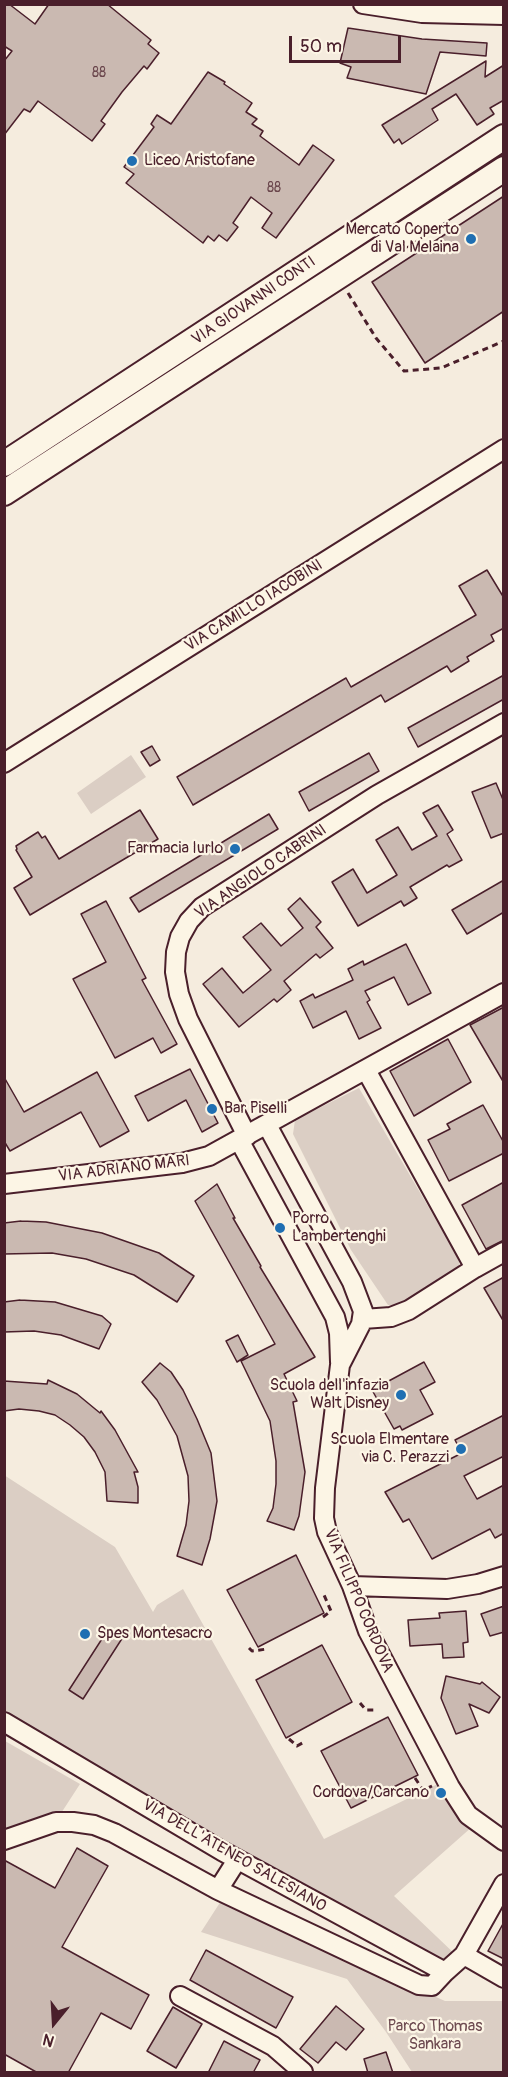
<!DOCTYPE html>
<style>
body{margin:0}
#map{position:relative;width:508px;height:2077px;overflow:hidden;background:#f5ecde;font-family:Pangolin,sans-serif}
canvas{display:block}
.frame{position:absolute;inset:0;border:6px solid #4a1f2b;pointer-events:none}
.north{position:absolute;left:24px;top:1993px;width:60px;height:60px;-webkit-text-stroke:4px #fcf5e5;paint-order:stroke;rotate:198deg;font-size:16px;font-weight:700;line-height:24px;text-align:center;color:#4a1f2b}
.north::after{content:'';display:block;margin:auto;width:21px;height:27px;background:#4a1f2b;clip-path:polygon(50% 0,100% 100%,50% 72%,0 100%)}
.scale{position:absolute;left:289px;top:36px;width:112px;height:27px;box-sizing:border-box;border:3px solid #4a1f2b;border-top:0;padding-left:8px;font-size:18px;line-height:21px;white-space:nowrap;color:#4a1f2b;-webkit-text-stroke:4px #fcf5e5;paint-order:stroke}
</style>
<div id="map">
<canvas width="508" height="2077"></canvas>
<div class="frame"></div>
<div class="north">N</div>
<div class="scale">50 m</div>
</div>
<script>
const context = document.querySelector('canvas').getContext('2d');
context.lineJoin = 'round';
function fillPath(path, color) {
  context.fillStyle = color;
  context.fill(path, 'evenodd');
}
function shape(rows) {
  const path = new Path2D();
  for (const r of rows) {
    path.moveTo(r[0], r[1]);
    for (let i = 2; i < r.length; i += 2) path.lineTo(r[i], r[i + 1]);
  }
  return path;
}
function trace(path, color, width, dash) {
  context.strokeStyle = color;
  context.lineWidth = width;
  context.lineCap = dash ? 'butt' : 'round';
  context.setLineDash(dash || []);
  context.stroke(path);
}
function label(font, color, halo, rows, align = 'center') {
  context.font = font + ' Pangolin,sans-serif';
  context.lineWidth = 4.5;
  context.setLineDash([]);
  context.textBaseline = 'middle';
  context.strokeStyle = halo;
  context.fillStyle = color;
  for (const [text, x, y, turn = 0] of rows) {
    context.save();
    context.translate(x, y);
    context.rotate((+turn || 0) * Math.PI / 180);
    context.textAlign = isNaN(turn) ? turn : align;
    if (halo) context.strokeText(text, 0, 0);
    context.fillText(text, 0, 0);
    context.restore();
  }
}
fillPath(shape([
 [131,755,146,777,91,814,77,793],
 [359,1088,460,1261,457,1272,402,1305,388,1305,351,1250,293,1134,295,1120],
 [4,1475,115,1547,153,1612,157,1605,183,1589,324,1839,442,1782,473,1826,394,1896,458,1957,445,1968,236,1854,119,1779,107,1775,5,1715],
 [5,1741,80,1784,56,1821,5,1835],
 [221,1901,445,2001,503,2001,503,2072,412,2072,386,2032,347,1979,201,1932]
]), '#dbcec4');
const building = shape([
 [4,4,9,4,35,24,49,4,107,4,151,40,148,44,159,53,147,69,144,66,122,92,101,121,105,124,92,141,38,101,30,112,24,109,4,135,4,61,12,51,4,46,4,4],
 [348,28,422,39,487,43,486,56,440,52,426,94,347,78,351,67,340,63,348,28],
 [486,61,485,77,504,65,504,100,490,108,494,114,477,125,456,94,432,109,438,120,402,144,399,139,394,143,382,125,486,61],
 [208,72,225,82,224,84,252,103,246,112,257,119,252,124,263,131,260,136,299,165,313,145,334,160,276,238,262,228,272,213,251,197,233,223,238,227,227,241,219,235,214,241,208,236,203,243,126,183,134,174,124,167,154,127,151,124,157,115,171,124,208,72],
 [504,196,504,311,425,363,372,282,504,196],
 [487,570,504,598,504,628,491,635,494,641,467,657,469,661,451,672,447,666,385,702,381,695,193,805,177,777,346,678,351,687,476,615,459,586,487,570],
 [504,675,504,699,418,747,408,728,504,675],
 [152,746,160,760,150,766,141,752,152,746],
 [369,753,379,771,309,811,299,792,369,753],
 [496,783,504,802,504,833,491,838,472,792,496,783],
 [438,805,453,830,447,834,462,860,449,867,447,865,410,887,417,898,404,906,401,901,358,926,332,882,353,869,367,893,397,875,376,840,398,827,412,850,437,836,423,813,438,805],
 [140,810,158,839,30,915,14,888,32,877,16,850,17,849,16,846,38,832,42,838,45,836,59,859,140,810],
 [269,814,278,829,139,912,130,898,269,814],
 [504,880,504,912,467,934,452,910,504,880],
 [300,898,321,922,316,927,333,948,320,958,316,954,284,981,291,990,277,1002,274,999,239,1027,203,984,222,968,243,993,271,970,243,937,261,923,281,946,303,928,288,909,300,898],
 [106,901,146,978,142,980,177,1044,161,1053,153,1038,115,1058,73,979,106,962,81,914,106,901],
 [406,944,431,993,408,1005,394,977,365,991,370,1000,367,1002,381,1028,359,1039,346,1011,313,1028,300,1001,313,994,315,998,353,980,348,969,363,961,364,965,406,944],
 [504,1007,504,1083,470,1025,504,1007],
 [448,1039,471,1082,414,1116,390,1071,448,1039],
 [190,1069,218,1123,202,1132,186,1100,148,1121,135,1096,190,1069],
 [97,1072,129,1131,100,1147,81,1112,10,1151,4,1141,4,1077,24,1112,97,1072],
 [483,1105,504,1143,504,1153,449,1181,428,1140,450,1129,447,1124,483,1105],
 [504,1182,504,1240,486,1249,462,1205,504,1182],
 [217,1184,235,1218,233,1218,261,1266,260,1267,315,1357,284,1374,297,1401,293,1402,305,1472,299,1516,294,1530,267,1521,273,1508,276,1484,276,1461,270,1421,241,1361,275,1344,195,1201,217,1184],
 [21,1221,46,1222,102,1233,159,1253,194,1276,177,1302,134,1275,86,1259,52,1253,4,1254,4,1223,21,1221],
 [504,1277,504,1322,484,1288,504,1277],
 [20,1300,55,1302,102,1316,111,1324,99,1349,61,1335,34,1331,4,1332,4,1302,20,1300],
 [238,1335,248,1355,237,1362,226,1341,238,1335],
 [424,1362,435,1382,420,1390,433,1414,402,1430,400,1426,394,1429,372,1390,424,1362],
 [160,1363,171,1372,183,1390,197,1419,211,1453,217,1501,210,1539,202,1565,177,1556,186,1525,189,1501,188,1476,177,1436,157,1400,142,1382,160,1363],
 [48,1380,77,1394,100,1413,101,1411,115,1430,138,1472,134,1472,138,1487,138,1503,107,1501,105,1472,95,1452,84,1437,70,1425,55,1415,39,1411,19,1409,4,1411,4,1381,47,1384,48,1380],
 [504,1415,504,1456,464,1476,477,1499,504,1485,504,1533,495,1538,490,1529,432,1559,409,1519,403,1522,385,1492,462,1453,455,1440,504,1415],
 [296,1555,324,1613,258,1647,227,1590,296,1555],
 [504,1606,504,1632,490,1636,481,1614,504,1606],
 [466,1611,468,1642,463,1643,464,1657,443,1658,442,1644,410,1646,408,1620,440,1618,439,1613,466,1611],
 [109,1628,123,1637,83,1699,69,1690,109,1628],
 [322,1645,352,1702,286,1738,256,1680,322,1645],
 [446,1676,480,1684,482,1682,500,1697,489,1713,469,1704,478,1726,456,1734,441,1698,446,1676],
 [388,1717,418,1775,351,1808,321,1751,388,1717],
 [77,1848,108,1866,62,1947,149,1995,131,2029,101,2013,68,2073,38,2073,4,2054,4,1860,55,1888,77,1848],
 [504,1922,504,1959,488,1951,504,1922],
 [206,1950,293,1997,276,2028,190,1980,206,1950],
 [336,2006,364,2029,346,2050,336,2042,318,2063,300,2049,336,2006],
 [173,2007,202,2024,176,2068,147,2051,173,2007],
 [224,2041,260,2060,253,2073,208,2073,224,2041],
 [386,2052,393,2073,368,2073,364,2059,386,2052]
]);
fillPath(building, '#cab9b1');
trace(building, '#4a1f2b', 1.5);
const minor = shape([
 [363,4,422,13,504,15],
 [4,763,504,449],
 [366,1070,475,1268],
 [267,1125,352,1282,363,1311,361,1324,340,1365,325,1488,324,1518,327,1532,352,1586,368,1631,450,1787,468,1815,504,1841],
 [247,1136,188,1019,179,994,175,972,176,952,180,937,189,921,202,907,377,795,504,723],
 [239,1140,335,1317,339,1333,340,1362],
 [4,1184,182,1163,209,1156,504,993],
 [363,1319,391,1317,409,1310,475,1268,504,1252],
 [352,1586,447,1589,478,1584,504,1576],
 [4,1722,222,1851,445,1972,464,1955,504,1884],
 [4,1840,56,1822,73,1822,94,1825,114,1833,218,1890,237,1860],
 [218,1890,419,1985,432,1986,445,1972],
 [464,1955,504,1978],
 [180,1996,273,2046,303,2072]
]);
const major = shape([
 [4,464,504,137],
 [4,493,504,169]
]);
trace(minor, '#4a1f2b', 22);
trace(major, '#4a1f2b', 28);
trace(shape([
 [348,293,376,338,404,371,441,368,504,341],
 [323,1617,331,1611,324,1595],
 [249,1648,252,1651,267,1649],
 [360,1703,366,1710,376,1710],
 [289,1739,297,1746,306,1741],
 [415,1778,423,1790,432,1786]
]), '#4a1f2b', 3, [6, 4.5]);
trace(minor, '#fcf5e5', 18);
trace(major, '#fcf5e5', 24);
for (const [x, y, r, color] of [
 [132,161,6,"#1f6fb2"],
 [471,239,6,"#1f6fb2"],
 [235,849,6,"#1f6fb2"],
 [212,1109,6,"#1f6fb2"],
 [280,1228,6,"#1f6fb2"],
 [401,1395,6,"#1f6fb2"],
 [461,1449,6,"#1f6fb2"],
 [85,1634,6,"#1f6fb2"],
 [441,1793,6,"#1f6fb2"]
]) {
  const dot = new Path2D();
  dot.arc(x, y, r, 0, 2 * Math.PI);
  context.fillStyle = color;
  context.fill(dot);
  trace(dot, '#fcf5e5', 2);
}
label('14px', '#6a464c', null, [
 ["88",99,73],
 ["88",274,188]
]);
label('16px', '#4a1f2b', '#fcf5e5', [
 ["Liceo Aristofane",144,161,"left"],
 ["Mercato Coperto",459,230],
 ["di Val Melaina",459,248],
 ["Farmacia Iurlo",223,849],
 ["Bar Piselli",224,1109,"left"],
 ["Porro",292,1219,"left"],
 ["Lambertenghi",292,1237,"left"],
 ["Scuola dell'infazia",389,1386],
 ["Walt Disney",389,1404],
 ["Scuola Elmentare",449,1440],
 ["via C. Perazzi",449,1458],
 ["Spes Montesacro",97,1634,"left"],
 ["Cordova/Carcano",429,1793]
], 'right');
label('16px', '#4a1f2b', '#fcf5e5', [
 ["VIA GIOVANNI CONTI",254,301,-34],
 ["VIA CAMILLO IACOBINI",254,606,-32],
 ["VIA ANGIOLO CABRINI",261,872,-34],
 ["VIA ADRIANO MARI",124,1169,-7],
 ["VIA FILIPPO CORDOVA",358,1601,67],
 ["VIA DELL'ATENEO SALESIANO",234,1856,30]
]);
label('16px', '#6e4b51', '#fcf5e5', [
 ["Parco Thomas",435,2027],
 ["Sankara",435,2045]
]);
</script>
